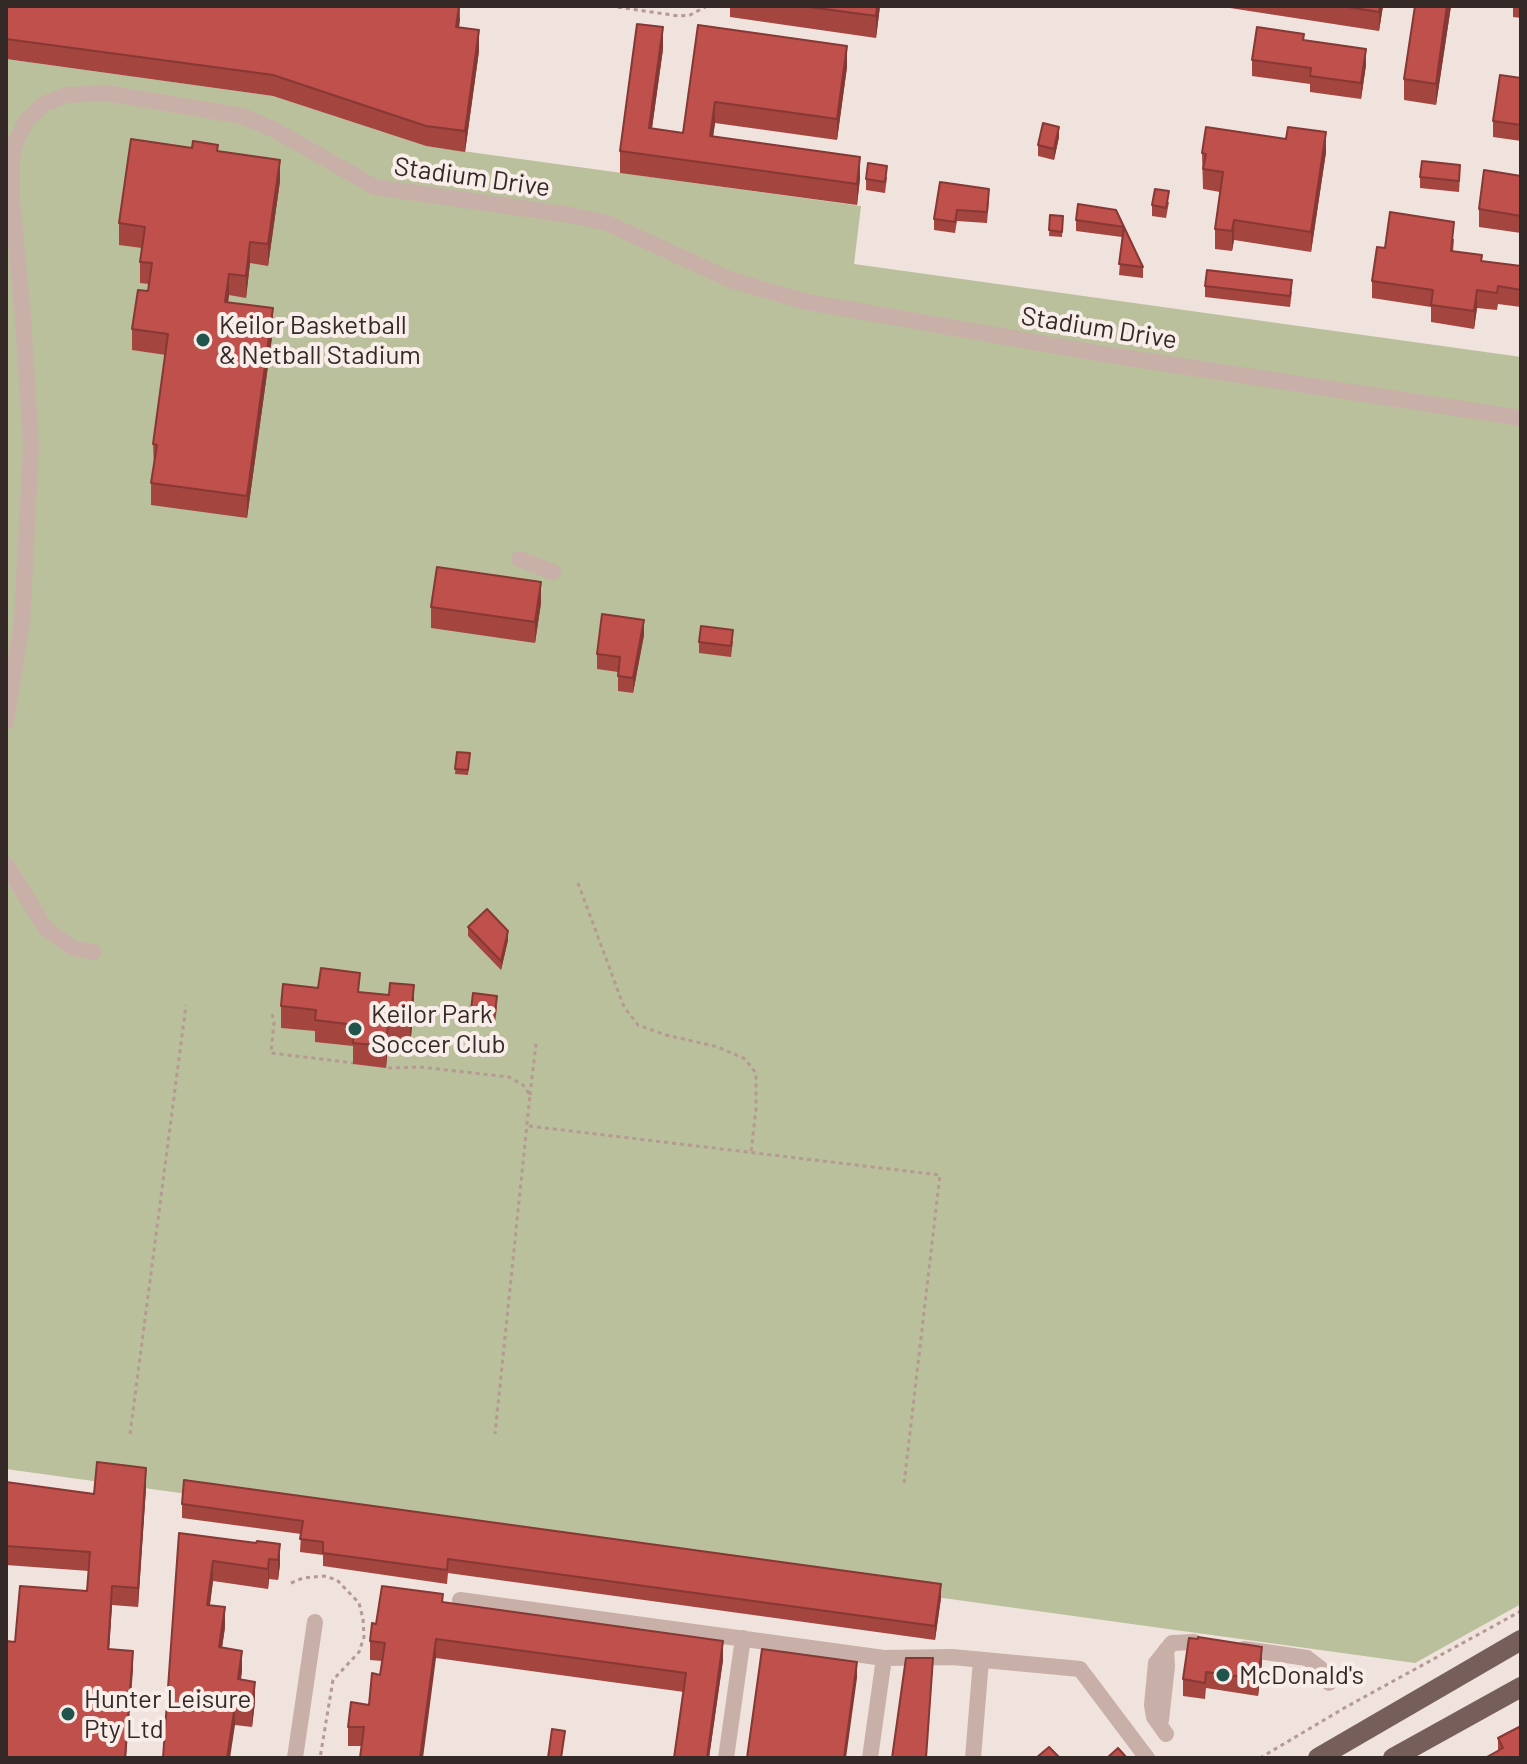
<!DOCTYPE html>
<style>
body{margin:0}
#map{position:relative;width:1527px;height:1764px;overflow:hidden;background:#f0e2dc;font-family:Barlow,sans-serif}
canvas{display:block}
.frame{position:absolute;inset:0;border:8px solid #352928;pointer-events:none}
</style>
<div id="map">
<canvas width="1527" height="1764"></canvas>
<div class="frame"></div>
</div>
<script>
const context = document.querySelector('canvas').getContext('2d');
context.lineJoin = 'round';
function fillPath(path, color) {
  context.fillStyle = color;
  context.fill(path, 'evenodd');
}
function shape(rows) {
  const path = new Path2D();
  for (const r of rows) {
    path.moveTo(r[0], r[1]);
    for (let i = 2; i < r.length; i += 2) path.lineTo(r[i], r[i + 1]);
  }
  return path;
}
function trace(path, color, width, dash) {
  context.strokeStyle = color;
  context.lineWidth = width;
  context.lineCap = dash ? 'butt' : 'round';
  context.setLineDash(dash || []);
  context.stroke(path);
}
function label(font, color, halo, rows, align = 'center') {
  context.font = font + ' Barlow,sans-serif';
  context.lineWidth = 8;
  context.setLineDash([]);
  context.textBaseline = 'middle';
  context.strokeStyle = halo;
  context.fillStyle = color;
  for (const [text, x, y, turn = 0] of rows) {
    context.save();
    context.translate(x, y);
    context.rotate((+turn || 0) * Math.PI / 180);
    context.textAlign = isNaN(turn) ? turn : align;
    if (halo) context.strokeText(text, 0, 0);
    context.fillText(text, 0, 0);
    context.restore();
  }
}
fillPath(shape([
 [6,59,273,96,426,146,861,206,854,264,1521,357,1521,1604,1415,1663,6,1469]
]), '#babf9c');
trace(shape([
 [610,6,679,16,690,15,707,6],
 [578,883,624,1007,638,1025,666,1035,718,1047,745,1059,756,1073,756,1109,751,1152],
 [272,1014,274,1022,271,1053,354,1063],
 [388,1068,420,1067,509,1077,523,1085,530,1095,495,1434],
 [530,1095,536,1044],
 [529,1126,940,1175,904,1484],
 [130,1434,186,1005],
 [291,1583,303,1578,324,1576,337,1580,359,1603,363,1619,364,1637,359,1652,333,1680,320,1758],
 [1260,1758,1346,1707,1521,1611]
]), '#b49a92', 3, [4, 4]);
trace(shape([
 [519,559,553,572],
 [6,722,22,622,31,446,23,317,12,201,12,158,15,144,26,121,44,104,66,95,106,93,242,116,273,129,375,187,570,215,607,223,731,280,807,302,1109,355,1521,418],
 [6,864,46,929,73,948,93,952],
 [460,1600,884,1658,952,1657,1080,1669,1147,1758],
 [1244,1649,1307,1658,1320,1668,1329,1683],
 [1161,1720,1167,1666,1166,1650],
 [1166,1734,1154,1717,1152,1705,1156,1663,1172,1643,1194,1642],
 [295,1758,315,1622],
 [726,1758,743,1638],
 [870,1758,884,1658],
 [973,1758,981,1660]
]), '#c8b0a8', 16);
trace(shape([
 [1318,1758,1521,1640],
 [1393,1758,1521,1687]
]), '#765e5a', 20);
fillPath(shape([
 [6,6,460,6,459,28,479,51,465,152,426,146,273,96,6,59],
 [730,6,880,6,876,38,730,17],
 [1217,6,1383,6,1379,31],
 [1415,6,1451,6,1436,105,1404,100,1404,79],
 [1513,6,1521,6,1521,18,1513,17],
 [698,25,847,67,837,140,715,123,713,137,860,178,857,205,620,173,620,151,663,49,652,128,683,133],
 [1304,40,1366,65,1361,99,1310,92,1310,84,1252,76,1252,60],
 [1521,78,1521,141,1493,137,1493,121],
 [1059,137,1054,160,1038,156,1038,145],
 [218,151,280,181,268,266,250,263,246,298,229,295,228,302,273,330,247,518,151,505,151,483,154,466,153,444,166,355,132,350,132,329,148,291,149,284,140,283,140,262,142,248,119,245,119,223],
 [1326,152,1311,252,1234,240,1232,251,1215,249,1215,229,1220,192,1203,189,1202,153],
 [1460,176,1459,192,1420,188,1420,177],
 [1521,176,1521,233,1479,227,1479,209],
 [887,177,885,193,866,190,866,179],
 [940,182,989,200,987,223,957,221,955,233,934,230,934,219],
 [1169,202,1166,218,1152,216,1152,205],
 [1116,210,1143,267,1143,278,1119,275,1122,237,1076,231,1076,220],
 [1050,215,1063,216,1062,237,1049,236],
 [1454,239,1453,252,1482,261,1521,266,1521,307,1498,304,1497,310,1477,308,1474,329,1431,322,1431,307,1372,298,1372,281,1385,248],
 [1205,286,1292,291,1290,307,1205,297],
 [541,603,535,643,431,628,431,607],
 [644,635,633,693,618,691,618,672,597,669,597,654],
 [733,641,731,657,699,653,699,642],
 [457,752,470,753,468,775,455,774],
 [468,927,508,940,501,970,468,936],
 [360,992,414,1007,410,1046,388,1044,386,1068,353,1064,353,1046,315,1042,315,1031,281,1028,281,1006],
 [497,1007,495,1024,471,1021,471,1010],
 [6,1482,94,1494,146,1488,138,1607,112,1605,109,1649,133,1670,15,1642,87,1591,89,1571,6,1565],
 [182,1504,941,1598,935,1640,448,1573,447,1584,323,1566,323,1555,300,1552,301,1534,182,1518],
 [179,1533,256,1543,280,1544,280,1564,278,1580,269,1579,268,1589,213,1581,210,1605,225,1627,222,1648,242,1670,241,1680,255,1702,252,1727,235,1725],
 [443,1602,723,1660,709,1758,674,1758,684,1692,436,1658,362,1746,348,1746,348,1727,369,1705,380,1675,382,1661,370,1660,370,1641,376,1624],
 [1198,1639,1262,1663,1258,1696,1206,1688,1205,1699,1183,1696,1183,1679],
 [1498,1738,1521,1758,1498,1751]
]), '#a44540');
fillPath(shape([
 [459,6,460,20,456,48,456,27],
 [877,6,880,6,876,38,876,16],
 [1380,6,1383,6,1379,31,1379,12],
 [1447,6,1451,6,1436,105,1436,84],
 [663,27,663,49,649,149,649,128],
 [479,30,479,51,465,152,465,131],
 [847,46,847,67,837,140,837,119],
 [1366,49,1366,65,1361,99,1361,83],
 [715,102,715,123,710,158,710,136],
 [1059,127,1059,137,1054,160,1054,149],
 [1326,132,1326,152,1311,252,1311,232],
 [860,157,860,178,857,205,857,184],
 [280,160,280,181,268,266,268,244],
 [1234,220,1234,240,1232,251,1232,231],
 [250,242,250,263,246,298,246,276],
 [229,274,229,295,225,323,225,302],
 [1477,290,1477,308,1474,329,1474,311],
 [273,308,273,330,247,518,247,496],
 [541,582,541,603,535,643,535,622],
 [644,620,644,635,633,693,633,678],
 [508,931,508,940,501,970,501,961],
 [414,985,414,1007,410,1046,410,1024],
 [388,1022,388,1044,386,1068,386,1046],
 [146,1468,146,1488,138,1607,138,1588],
 [280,1544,280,1564,278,1580,278,1560],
 [269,1559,269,1579,268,1589,268,1569],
 [213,1561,213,1581,207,1625,207,1605],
 [941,1584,941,1598,935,1640,935,1626],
 [112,1586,112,1605,108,1668,108,1649],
 [225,1607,225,1627,219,1667,219,1647],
 [436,1639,436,1658,423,1758,420,1758],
 [723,1641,723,1660,709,1758,707,1758],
 [1262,1647,1262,1663,1258,1696,1258,1679],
 [133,1651,133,1670,126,1758,125,1758],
 [242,1651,242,1670,238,1699,238,1679],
 [857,1662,857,1678,846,1758,844,1758],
 [255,1682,255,1702,252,1727,252,1707],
 [235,1705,235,1725,230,1758,227,1758]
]), '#863834');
const building = shape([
 [6,6,459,6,456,27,479,30,465,131,426,126,273,75,6,39,6,6],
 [802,6,877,6,876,16,802,6],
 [1342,6,1380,6,1379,12,1342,6],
 [1415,6,1447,6,1436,84,1404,79,1415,6],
 [637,24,663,27,649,128,683,133,698,25,847,46,837,119,715,102,710,136,860,157,857,184,620,151,637,24],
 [1257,27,1304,34,1303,40,1366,49,1361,83,1310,76,1311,68,1252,60,1257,27],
 [1500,75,1521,78,1521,125,1493,121,1500,75],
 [1043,123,1059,127,1054,149,1038,145,1043,123],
 [1206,127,1286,139,1288,127,1326,132,1311,232,1234,220,1232,231,1215,229,1223,172,1203,169,1206,154,1202,153,1206,127],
 [131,139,192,148,193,141,218,145,217,151,280,160,268,244,250,242,246,276,229,274,225,302,273,308,247,496,151,483,157,445,153,444,168,334,132,329,138,290,148,291,152,263,140,262,145,227,119,223,131,139],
 [1422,161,1460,165,1459,181,1420,177,1422,161],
 [868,163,887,166,885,182,866,179,868,163],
 [1484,170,1521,176,1521,216,1479,209,1484,170],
 [940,182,989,189,987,212,957,210,955,222,934,219,940,182],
 [1155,189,1169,191,1166,208,1152,205,1155,189],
 [1078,204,1116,210,1143,267,1119,264,1124,227,1076,220,1078,204],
 [1390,212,1454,222,1451,251,1482,255,1481,261,1521,266,1521,290,1498,286,1497,293,1477,290,1474,311,1431,305,1433,290,1372,281,1377,247,1385,248,1390,212],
 [1050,215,1063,216,1062,232,1049,230,1050,215],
 [1207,270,1292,280,1290,296,1205,286,1207,270],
 [437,567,541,582,535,622,431,607,437,567],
 [602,614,644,620,633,678,618,676,620,657,597,654,602,614],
 [701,626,733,630,731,646,699,642,701,626],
 [457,752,470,753,468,770,455,769,457,752],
 [487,909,508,931,501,961,468,927,487,909],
 [321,968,360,973,358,992,389,995,390,983,414,985,410,1024,388,1022,386,1046,353,1043,355,1025,315,1020,316,1010,281,1006,283,984,318,988,321,968],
 [473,993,497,996,495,1013,471,1010,473,993],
 [97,1462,146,1468,138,1588,112,1586,108,1649,133,1651,125,1758,6,1758,6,1641,15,1642,20,1586,87,1591,90,1552,6,1546,6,1482,94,1494,97,1462],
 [184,1480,941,1584,935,1626,448,1559,447,1570,323,1553,323,1542,300,1539,303,1521,182,1504,184,1480],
 [179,1533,256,1543,257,1541,280,1544,278,1560,269,1559,268,1569,213,1561,207,1605,225,1607,219,1647,242,1651,238,1679,255,1682,252,1707,235,1705,227,1758,163,1758,179,1533],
 [382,1586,443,1594,442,1602,723,1641,707,1758,674,1758,686,1673,436,1639,420,1758,360,1758,364,1727,348,1727,351,1702,369,1705,372,1673,380,1675,385,1643,370,1641,372,1623,376,1624,382,1586],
 [1198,1637,1262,1647,1258,1679,1206,1672,1205,1683,1183,1679,1189,1638,1198,1639,1198,1637],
 [762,1649,857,1662,844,1758,747,1758,762,1649],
 [906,1658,933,1658,926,1758,892,1758,906,1658],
 [1521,1726,1521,1758,1485,1758,1503,1748,1498,1738,1521,1726],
 [552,1729,565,1731,561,1758,548,1758,552,1729],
 [1049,1747,1060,1758,1036,1758,1049,1747],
 [1118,1748,1127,1758,1107,1758,1118,1748]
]);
fillPath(building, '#bf504b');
trace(building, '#863834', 2);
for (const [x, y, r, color] of [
 [203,340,8,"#20544d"],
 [355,1029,8,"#20544d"],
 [1223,1675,8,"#20544d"],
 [68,1714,8,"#20544d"]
]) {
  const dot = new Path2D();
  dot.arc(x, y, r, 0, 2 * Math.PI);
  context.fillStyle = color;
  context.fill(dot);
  trace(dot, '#f8ede8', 3);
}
label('26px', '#352928', '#f8ede8', [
 ["Stadium Drive",472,177,8],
 ["Stadium Drive",1099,328,9]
]);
label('26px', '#352928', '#f8ede8', [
 ["Keilor Basketball",219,325],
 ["& Netball Stadium",219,355],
 ["Keilor Park",371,1014],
 ["Soccer Club",371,1044],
 ["McDonald's",1239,1675],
 ["Hunter Leisure",84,1699],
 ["Pty Ltd",84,1729]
], 'left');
</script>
